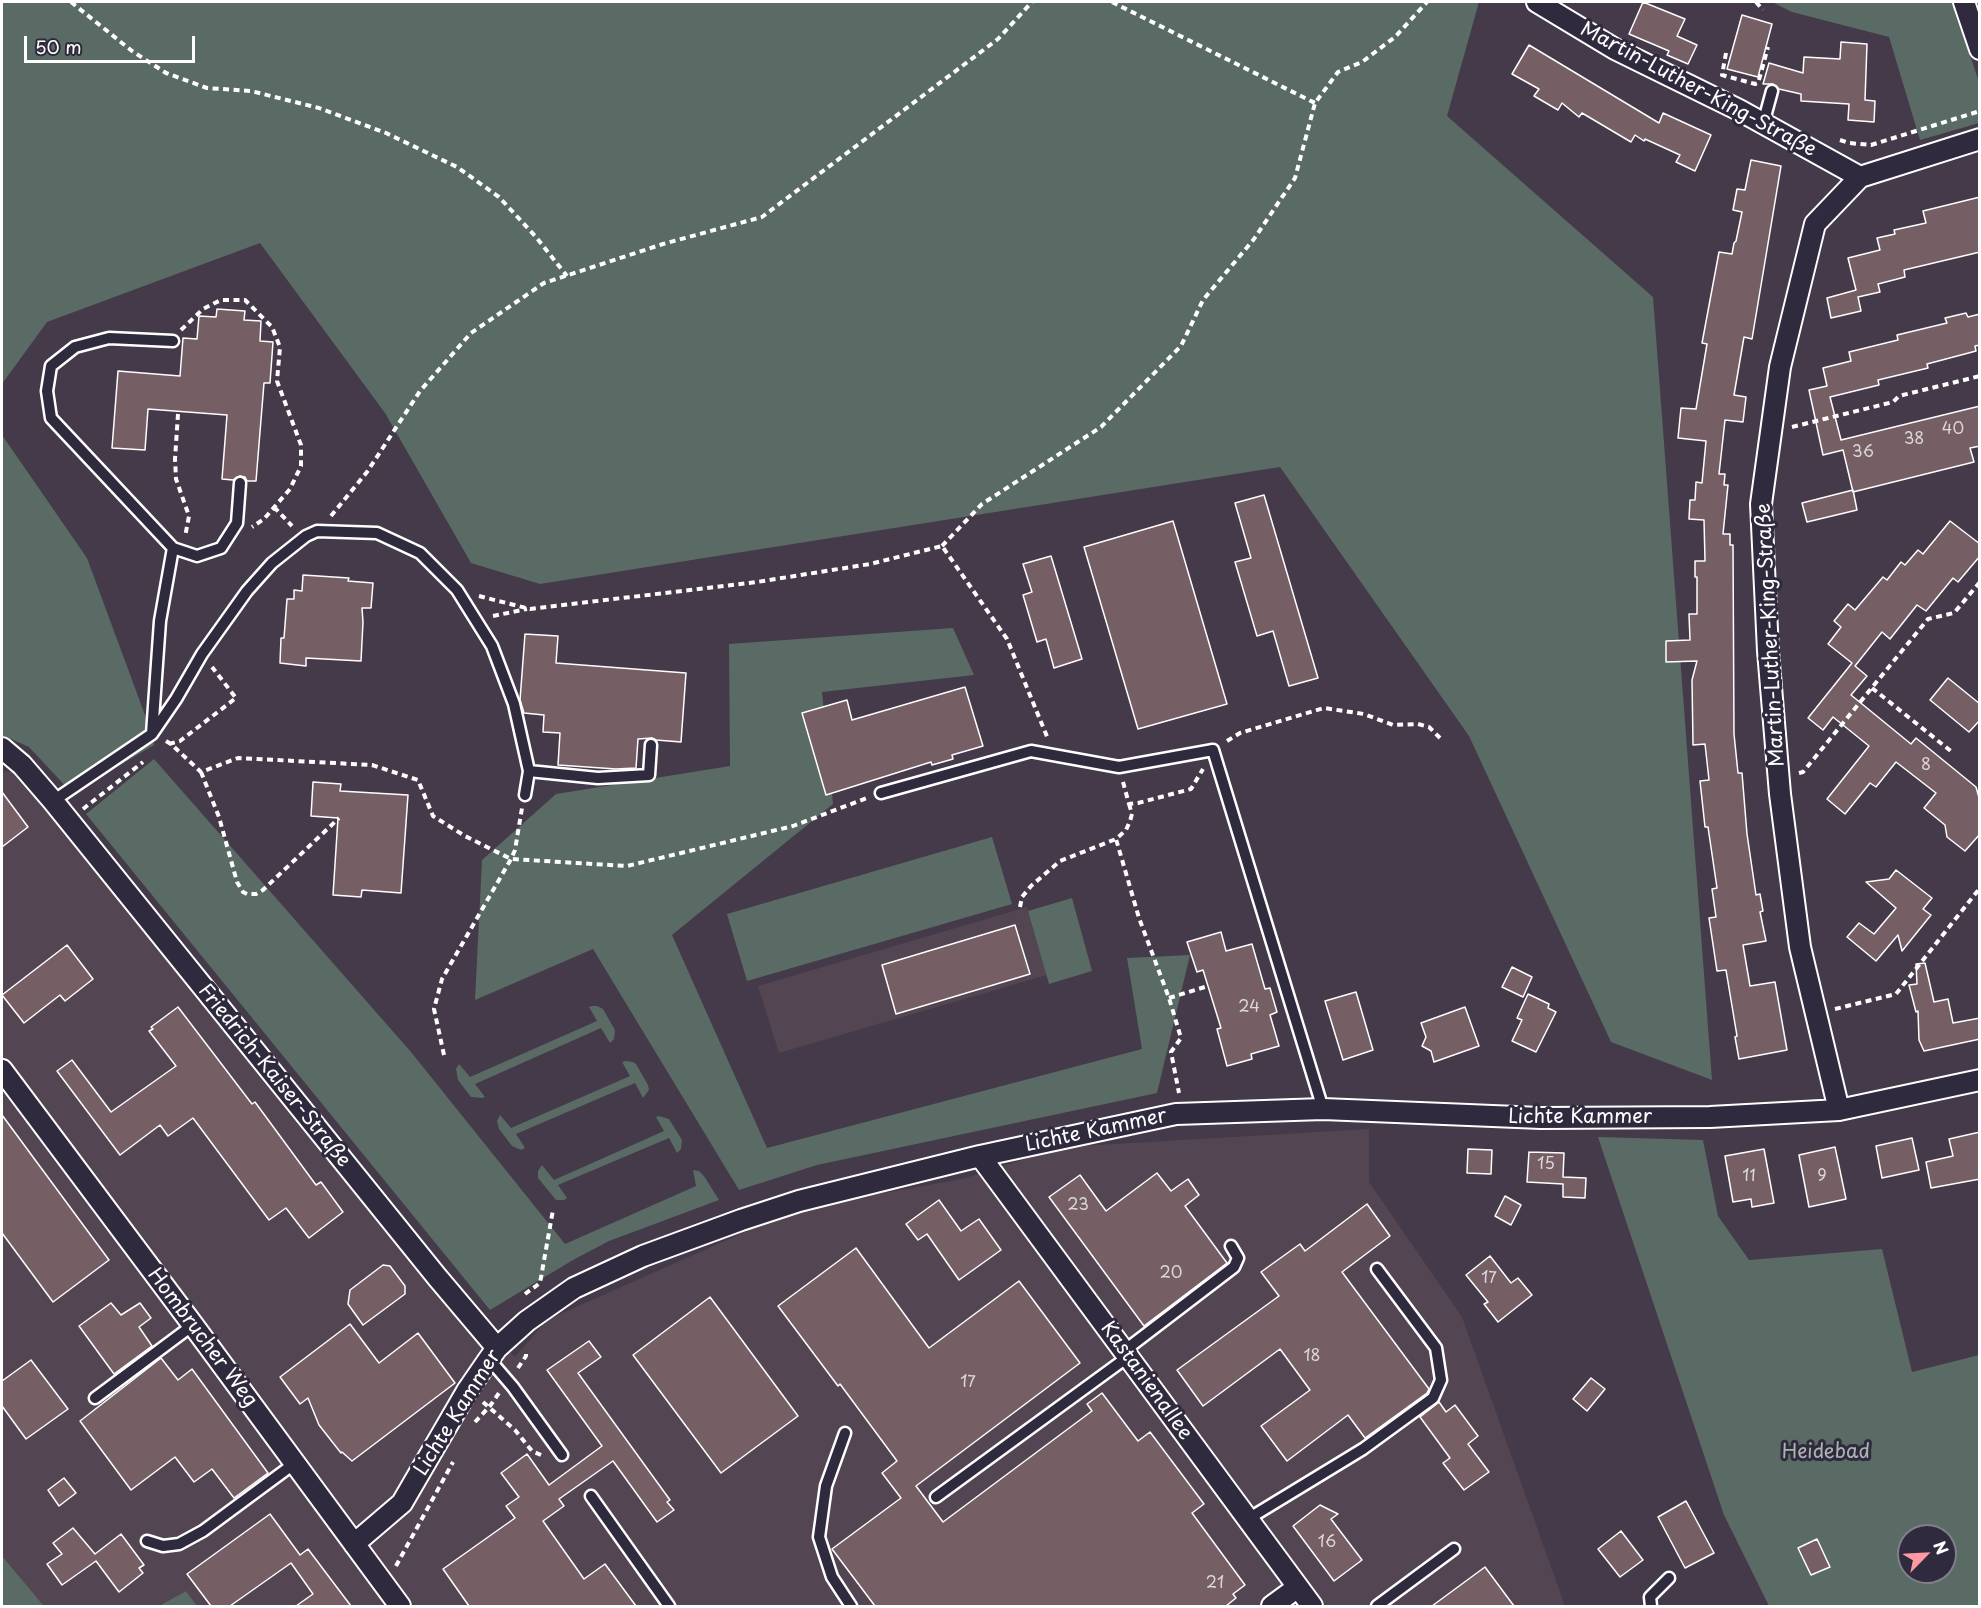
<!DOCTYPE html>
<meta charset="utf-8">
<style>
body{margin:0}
#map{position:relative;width:1981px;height:1608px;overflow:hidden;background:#443a49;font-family:"Playpen Sans",sans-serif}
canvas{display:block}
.frame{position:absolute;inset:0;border:3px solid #fff;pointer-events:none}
.north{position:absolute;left:1897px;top:1524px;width:60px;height:60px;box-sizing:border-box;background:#2f2a3d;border:2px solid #827f8b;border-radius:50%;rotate:66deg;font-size:16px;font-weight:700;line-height:24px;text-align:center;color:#fff}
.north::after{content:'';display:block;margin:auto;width:21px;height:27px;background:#ff9aa2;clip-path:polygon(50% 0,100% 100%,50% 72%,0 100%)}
.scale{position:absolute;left:24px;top:36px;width:171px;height:27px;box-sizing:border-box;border:3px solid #fff;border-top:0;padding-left:8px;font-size:18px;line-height:21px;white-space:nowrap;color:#fff;-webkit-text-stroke:4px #2f2a3d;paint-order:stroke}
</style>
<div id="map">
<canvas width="1981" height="1608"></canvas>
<div class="frame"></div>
<div class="north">N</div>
<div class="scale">50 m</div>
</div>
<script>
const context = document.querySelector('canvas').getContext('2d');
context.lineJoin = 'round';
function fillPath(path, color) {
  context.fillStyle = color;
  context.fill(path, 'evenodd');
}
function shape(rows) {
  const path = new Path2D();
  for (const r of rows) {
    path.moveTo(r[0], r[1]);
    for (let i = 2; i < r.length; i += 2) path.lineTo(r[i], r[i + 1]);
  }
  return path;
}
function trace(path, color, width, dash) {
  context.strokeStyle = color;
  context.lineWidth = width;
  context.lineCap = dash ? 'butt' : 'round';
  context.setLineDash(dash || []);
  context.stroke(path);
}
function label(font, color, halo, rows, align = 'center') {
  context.font = font + ' "Playpen Sans",sans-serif';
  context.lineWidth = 6;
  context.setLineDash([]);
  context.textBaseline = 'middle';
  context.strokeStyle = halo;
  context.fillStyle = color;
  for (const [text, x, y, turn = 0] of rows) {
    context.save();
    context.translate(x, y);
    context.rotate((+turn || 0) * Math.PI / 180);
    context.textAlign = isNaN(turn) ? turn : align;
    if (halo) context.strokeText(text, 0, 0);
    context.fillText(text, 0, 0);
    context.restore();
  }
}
fillPath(shape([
 [2,771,13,772,67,806,265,1050,429,1282,515,1357,547,1320,799,1208,962,1179,1063,1147,1369,1129,1369,1182,1462,1317,1565,1606,197,1606,186,1591,159,1606,44,1606,2,1556],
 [1027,907,1047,975,779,1053,758,986]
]), '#534551');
fillPath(shape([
 [2,2,1479,2,1447,116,1653,297,1712,1080,1611,1042,1469,736,1280,467,540,584,471,563,385,413,260,243,47,322,2,384],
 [1772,2,1952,2,1979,82,1979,123,1920,140,1889,37,1792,12],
 [2,435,87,558,152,734,154,745,72,793,29,747,2,735],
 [953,628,974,675,822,692,833,804,672,935,767,1148,1142,1049,1127,958,1190,955,1157,1093,817,1165,739,1190,593,949,475,1000,482,860,556,794,730,766,729,644],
 [154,759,411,1052,565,1244,696,1186,693,1170,699,1171,704,1176,719,1200,609,1241,573,1260,490,1310,86,814],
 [992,837,1012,904,747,981,727,914],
 [1072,898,1092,971,1049,984,1028,911],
 [592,1006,597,1006,603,1009,615,1030,614,1039,610,1043,601,1028,475,1084,485,1097,482,1098,471,1097,458,1080,456,1069,459,1064,470,1077,597,1021,589,1007],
 [626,1061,633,1062,636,1064,648,1085,649,1090,643,1098,635,1083,516,1134,525,1148,521,1150,512,1146,499,1129,497,1121,500,1115,511,1128,630,1076,622,1062],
 [659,1116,669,1119,682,1140,681,1149,677,1153,669,1138,558,1185,567,1198,564,1200,556,1200,538,1178,538,1171,542,1165,554,1180,664,1131,656,1117],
 [1598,1137,1703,1140,1718,1216,1749,1260,1882,1249,1912,1372,1979,1355,1979,1606,1769,1606,1724,1515],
 [1909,1536,1945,1536,1945,1572,1909,1572],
 [2,1556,44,1606,2,1606],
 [186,1591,197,1606,159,1606]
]), '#596b64');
const building = shape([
 [1643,2,1685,19,1677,36,1697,45,1688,64,1667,55,1669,51,1629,34,1643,2],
 [1742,15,1772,24,1758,77,1727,69,1742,15],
 [1841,42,1867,44,1865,100,1875,101,1874,122,1848,120,1849,104,1801,101,1801,94,1779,89,1773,84,1763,84,1769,63,1803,73,1804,57,1840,59,1841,42],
 [1529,45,1659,123,1663,113,1711,135,1695,171,1676,162,1680,155,1645,139,1644,141,1635,135,1631,142,1582,113,1579,117,1562,103,1558,110,1534,96,1539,89,1512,74,1529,45],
 [1751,160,1781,166,1752,339,1744,337,1734,395,1746,397,1743,422,1725,420,1719,474,1725,474,1724,485,1728,485,1723,534,1730,534,1730,545,1733,545,1734,734,1738,773,1742,773,1747,834,1756,895,1760,894,1763,911,1760,912,1766,941,1743,945,1750,986,1775,982,1787,1050,1739,1059,1735,1037,1737,1036,1726,970,1717,971,1709,918,1716,917,1712,889,1717,888,1708,827,1705,827,1700,781,1709,780,1705,744,1693,745,1692,680,1697,661,1666,662,1666,641,1690,640,1689,614,1697,614,1697,577,1695,577,1695,561,1705,561,1704,520,1689,519,1690,500,1695,500,1696,482,1702,483,1706,441,1678,438,1681,408,1696,409,1707,344,1702,343,1719,252,1732,254,1734,243,1736,241,1742,212,1733,210,1737,189,1745,190,1751,160],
 [1980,197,1980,252,1904,270,1905,277,1878,284,1880,292,1858,297,1861,311,1831,318,1827,298,1856,290,1848,258,1880,250,1877,238,1895,234,1894,230,1926,223,1923,211,1980,197],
 [217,309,245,311,244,320,261,321,260,341,273,342,270,383,264,383,256,481,247,481,245,477,240,476,233,480,222,479,227,415,148,409,145,450,112,448,118,371,180,376,183,338,197,339,199,316,216,317,217,309],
 [1966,313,1968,317,1980,314,1980,345,1975,346,1976,351,1927,364,1928,368,1878,380,1879,385,1830,397,1841,440,1980,406,1980,446,1970,448,1974,462,1853,492,1843,450,1823,455,1809,390,1827,386,1823,368,1851,361,1849,352,1898,340,1897,335,1947,323,1945,318,1966,313],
 [1853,490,1857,510,1807,522,1802,503,1853,490],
 [1264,495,1318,678,1289,686,1273,631,1257,636,1235,562,1251,558,1235,503,1264,495],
 [1173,521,1227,704,1138,729,1084,547,1173,521],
 [1950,521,1980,544,1980,556,1958,582,1953,578,1926,611,1917,605,1890,639,1882,632,1855,666,1867,676,1851,695,1911,744,1916,738,1976,787,1980,801,1980,834,1965,851,1947,837,1945,825,1924,808,1936,793,1896,762,1876,787,1870,783,1845,814,1827,799,1869,746,1833,717,1823,730,1808,718,1852,663,1828,644,1841,627,1834,621,1848,604,1855,610,1883,577,1887,580,1901,562,1905,565,1918,550,1923,554,1950,521],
 [1051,556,1082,659,1054,668,1046,639,1037,642,1023,595,1032,592,1023,564,1051,556],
 [303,575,349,578,348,581,373,583,371,608,362,608,363,622,361,661,306,658,306,666,280,663,281,638,284,638,287,599,294,599,294,590,302,591,303,575],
 [525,634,558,636,556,663,686,673,681,742,656,740,652,738,638,739,636,768,616,769,558,765,560,733,543,732,544,715,524,713,520,700,525,634],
 [1948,678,1980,704,1980,720,1969,732,1930,700,1948,678],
 [965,687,983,746,952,755,953,759,932,765,931,762,826,795,802,713,847,700,852,720,965,687],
 [313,782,341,784,340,791,408,795,401,893,362,890,361,897,333,895,338,818,311,816,313,782],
 [2,792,28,827,2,847,2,792],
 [1896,870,1932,898,1923,909,1931,915,1902,951,1898,935,1876,961,1847,937,1859,923,1874,934,1896,908,1866,882,1889,879,1896,870],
 [1015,925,1030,974,896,1014,882,965,1015,925],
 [1221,932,1226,951,1252,944,1265,989,1270,988,1277,1012,1270,1015,1279,1046,1251,1054,1252,1059,1227,1066,1217,1029,1221,1028,1203,970,1197,972,1187,942,1221,932],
 [67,945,93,979,65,1001,60,995,24,1023,2,995,67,945],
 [1925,963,1934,1002,1948,999,1953,1023,1980,1018,1980,1039,1924,1051,1919,1040,1918,1011,1916,1012,1909,985,1917,984,1916,964,1925,963],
 [1512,967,1532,977,1523,997,1502,987,1512,967],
 [1356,992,1373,1050,1343,1060,1325,1001,1356,992],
 [1528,994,1549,1004,1548,1008,1556,1012,1536,1052,1512,1041,1522,1020,1517,1018,1528,994],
 [178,1007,252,1104,255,1102,316,1185,321,1182,343,1212,309,1238,286,1208,269,1220,193,1118,168,1136,160,1125,120,1155,57,1071,72,1060,111,1112,176,1066,149,1031,153,1029,151,1027,178,1007],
 [1465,1007,1479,1046,1434,1062,1431,1051,1422,1046,1426,1037,1421,1023,1465,1007],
 [2,1115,109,1260,53,1302,2,1233,2,1115],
 [1980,1132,1980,1179,1931,1188,1926,1162,1953,1156,1949,1139,1980,1132],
 [1912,1138,1919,1170,1882,1178,1876,1146,1912,1138],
 [1835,1147,1846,1199,1809,1207,1799,1155,1835,1147],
 [1468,1149,1492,1150,1491,1174,1467,1173,1468,1149],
 [1764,1149,1774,1203,1752,1207,1751,1199,1733,1202,1725,1156,1764,1149],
 [1529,1152,1564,1153,1563,1177,1586,1178,1585,1198,1563,1197,1563,1184,1527,1182,1529,1152],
 [1157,1173,1171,1191,1188,1179,1199,1195,1185,1206,1227,1263,1144,1326,1049,1197,1080,1175,1106,1211,1157,1173],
 [1505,1196,1521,1205,1511,1225,1495,1216,1505,1196],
 [939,1200,961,1231,979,1219,1001,1250,959,1280,927,1234,918,1240,906,1224,939,1200],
 [1367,1204,1390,1236,1342,1272,1429,1389,1427,1393,1365,1438,1348,1415,1287,1461,1261,1426,1310,1390,1280,1349,1203,1406,1177,1370,1279,1296,1261,1272,1300,1244,1305,1251,1367,1204],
 [856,1248,929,1348,1019,1281,1080,1363,916,1486,943,1522,1092,1411,1087,1404,1102,1393,1138,1441,1150,1432,1204,1504,1192,1513,1245,1585,1233,1594,1236,1598,1226,1606,875,1606,832,1549,901,1498,882,1473,897,1461,840,1384,838,1386,778,1306,856,1248],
 [1490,1256,1511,1283,1518,1278,1532,1295,1498,1322,1484,1304,1488,1302,1466,1275,1490,1256],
 [383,1265,390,1266,405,1286,405,1294,363,1325,348,1304,350,1290,383,1265],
 [710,1297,798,1416,721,1473,633,1355,710,1297],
 [111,1303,121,1315,140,1303,151,1318,139,1327,152,1346,114,1374,79,1326,111,1303],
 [350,1324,379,1363,418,1333,455,1383,352,1461,342,1452,341,1453,319,1425,308,1398,300,1404,280,1377,350,1324],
 [589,1341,601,1357,578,1373,670,1500,667,1502,674,1510,657,1522,613,1461,559,1499,564,1506,543,1521,584,1579,605,1564,636,1606,469,1606,443,1569,515,1518,506,1506,519,1497,501,1473,527,1454,549,1485,602,1446,547,1370,589,1341],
 [161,1358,178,1380,192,1369,268,1473,234,1498,212,1469,194,1482,175,1457,131,1490,80,1421,161,1358],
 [31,1360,68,1409,26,1439,2,1406,2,1381,31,1360],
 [1591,1378,1605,1389,1587,1411,1573,1399,1591,1378],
 [1439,1402,1446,1412,1455,1405,1478,1436,1468,1444,1489,1472,1464,1490,1443,1463,1450,1458,1420,1417,1439,1402],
 [64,1478,76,1493,59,1506,48,1490,64,1478],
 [1686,1501,1714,1553,1685,1568,1658,1517,1686,1501],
 [1320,1505,1338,1514,1331,1519,1362,1560,1334,1581,1293,1526,1320,1505],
 [270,1514,300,1555,308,1549,351,1606,296,1606,313,1594,291,1563,230,1606,211,1606,187,1574,270,1514],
 [73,1528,95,1554,121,1534,144,1565,139,1568,143,1573,119,1592,96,1561,62,1585,47,1564,62,1554,53,1543,73,1528],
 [1621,1531,1643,1560,1620,1577,1598,1549,1621,1531],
 [1817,1539,1830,1567,1811,1575,1798,1548,1817,1539],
 [1485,1567,1514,1606,1432,1606,1485,1567]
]);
fillPath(building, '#755e64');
trace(building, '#fff', 1.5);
const lane = shape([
 [1763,124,1772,91],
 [173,548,197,556,221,548,237,523,240,483],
 [152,734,160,621,173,548,51,418,47,391,51,366,75,347,109,338,173,341],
 [529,771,598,778,649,775,651,745],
 [881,793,1031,751,1119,767,1213,750,1323,1109],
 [53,801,152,734,176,699,202,654,247,591,272,563,306,536,317,531,377,533,420,553,457,590,492,646,514,704,529,771,525,795],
 [1124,1351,1234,1267,1238,1258,1231,1246],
 [489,1359,513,1387,562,1455],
 [95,1398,193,1325],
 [845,1433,826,1486,819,1537,832,1577,851,1606],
 [591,1496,669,1606],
 [936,1497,1129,1356],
 [1248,1519,1363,1449,1433,1398,1441,1380,1436,1348,1377,1269],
 [147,1541,163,1546,179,1544,203,1531,295,1463],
 [1377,1606,1454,1549],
 [1651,1606,1650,1597,1669,1578]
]);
const street = shape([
 [1537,2,1615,49,1739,110,1860,177],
 [1964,2,1980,49],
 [2,748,22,765,53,801,437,1277,497,1348],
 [2,1070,193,1325,400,1606],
 [1839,1110,1800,947,1780,794,1768,651,1761,504,1780,367,1815,224,1860,177,1980,139],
 [980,1156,1312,1606],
 [354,1544,402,1503,467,1391,489,1359,497,1348,527,1321,574,1288,643,1256,741,1220,799,1201,980,1156,1176,1114,1323,1109,1541,1118,1710,1117,1839,1110,1980,1080],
 [1272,1606,1298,1587]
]);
trace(lane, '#fff', 15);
trace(street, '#fff', 24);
trace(shape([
 [71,2,132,51,166,73,207,88,251,91,319,108,386,133,457,167,499,197,536,237,567,276],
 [1112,2,1315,103],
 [1756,2,1763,10],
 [1726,53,1722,75,1755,84,1758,83],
 [1759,80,1768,47],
 [1840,140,1849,143,1871,145,1980,111],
 [181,330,203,309,221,300,245,300,272,327,280,347,277,381,301,445,301,466,290,489,264,519,252,527],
 [178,414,175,459,176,479,189,516,185,537],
 [1792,427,1893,402,1899,396,1980,376],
 [274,507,292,526],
 [331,516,367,472,420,391,471,333,544,283,663,244,762,217,998,39,1032,2],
 [942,546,982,504,1101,427,1181,346,1203,300,1254,239,1295,178,1315,103,1338,72,1362,62,1395,37,1427,2],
 [479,596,530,609,757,582,870,564,942,546,1007,639,1048,739],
 [493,616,527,609],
 [1872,688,1952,752],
 [166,741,171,744,201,772,238,758,372,765,418,780,433,816,465,836,511,859,627,866,793,826,867,798],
 [1227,741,1240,733,1324,708,1364,714,1393,725,1418,724,1429,727,1440,738],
 [169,744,180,741,236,698,212,667],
 [201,772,219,817,237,882,243,892,247,894,256,894,263,890,339,818],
 [1799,773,1803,772,1928,619,1954,613,1980,582],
 [1123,782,1129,804,1138,803,1191,789,1203,769],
 [1129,804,1132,814,1130,821,1126,830,1116,839,1139,918,1169,998,1181,1038,1171,1052,1179,1093],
 [83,809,143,762],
 [1020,907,1022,897,1031,886,1060,861,1116,839],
 [1169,998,1208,986],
 [1835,1009,1896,994,1980,888],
 [444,1055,434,1009,442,979,511,859,515,850,522,808],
 [525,1294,540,1283,553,1210],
 [518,1368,526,1356,526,1351],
 [483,1402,515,1430,532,1451,541,1455],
 [475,1422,490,1406,499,1393],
 [396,1566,453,1462]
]), '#fff', 4, [6, 4.5]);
trace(lane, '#2f2a3d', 10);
trace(street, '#2f2a3d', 20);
label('16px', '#dcd7d8', null, [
 ["40",1953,430],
 ["38",1914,440],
 ["36",1863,453],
 ["8",1926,766],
 ["24",1249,1008],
 ["15",1546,1165],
 ["11",1749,1177],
 ["9",1822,1177],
 ["23",1078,1206],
 ["20",1171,1274],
 ["17",1489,1279],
 ["18",1312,1357],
 ["17",968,1383],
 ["16",1327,1543],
 ["21",1215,1584]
]);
label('20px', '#fff', '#2f2a3d', [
 ["Martin-Luther-King-Straße",1698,90,28],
 ["Martin-Luther-King-Straße",1771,635,-93],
 ["Friedrich-Kaiser-Straße",274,1076,51],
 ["Lichte Kammer",1580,1117],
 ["Lichte Kammer",1096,1131,-12],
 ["Hombrucher Weg",202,1338,53],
 ["Kastanienallee",1146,1381,54],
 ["Lichte Kammer",458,1413,-58]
]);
label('20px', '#acb5b2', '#2f2a3d', [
 ["Heidebad",1826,1452]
]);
</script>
